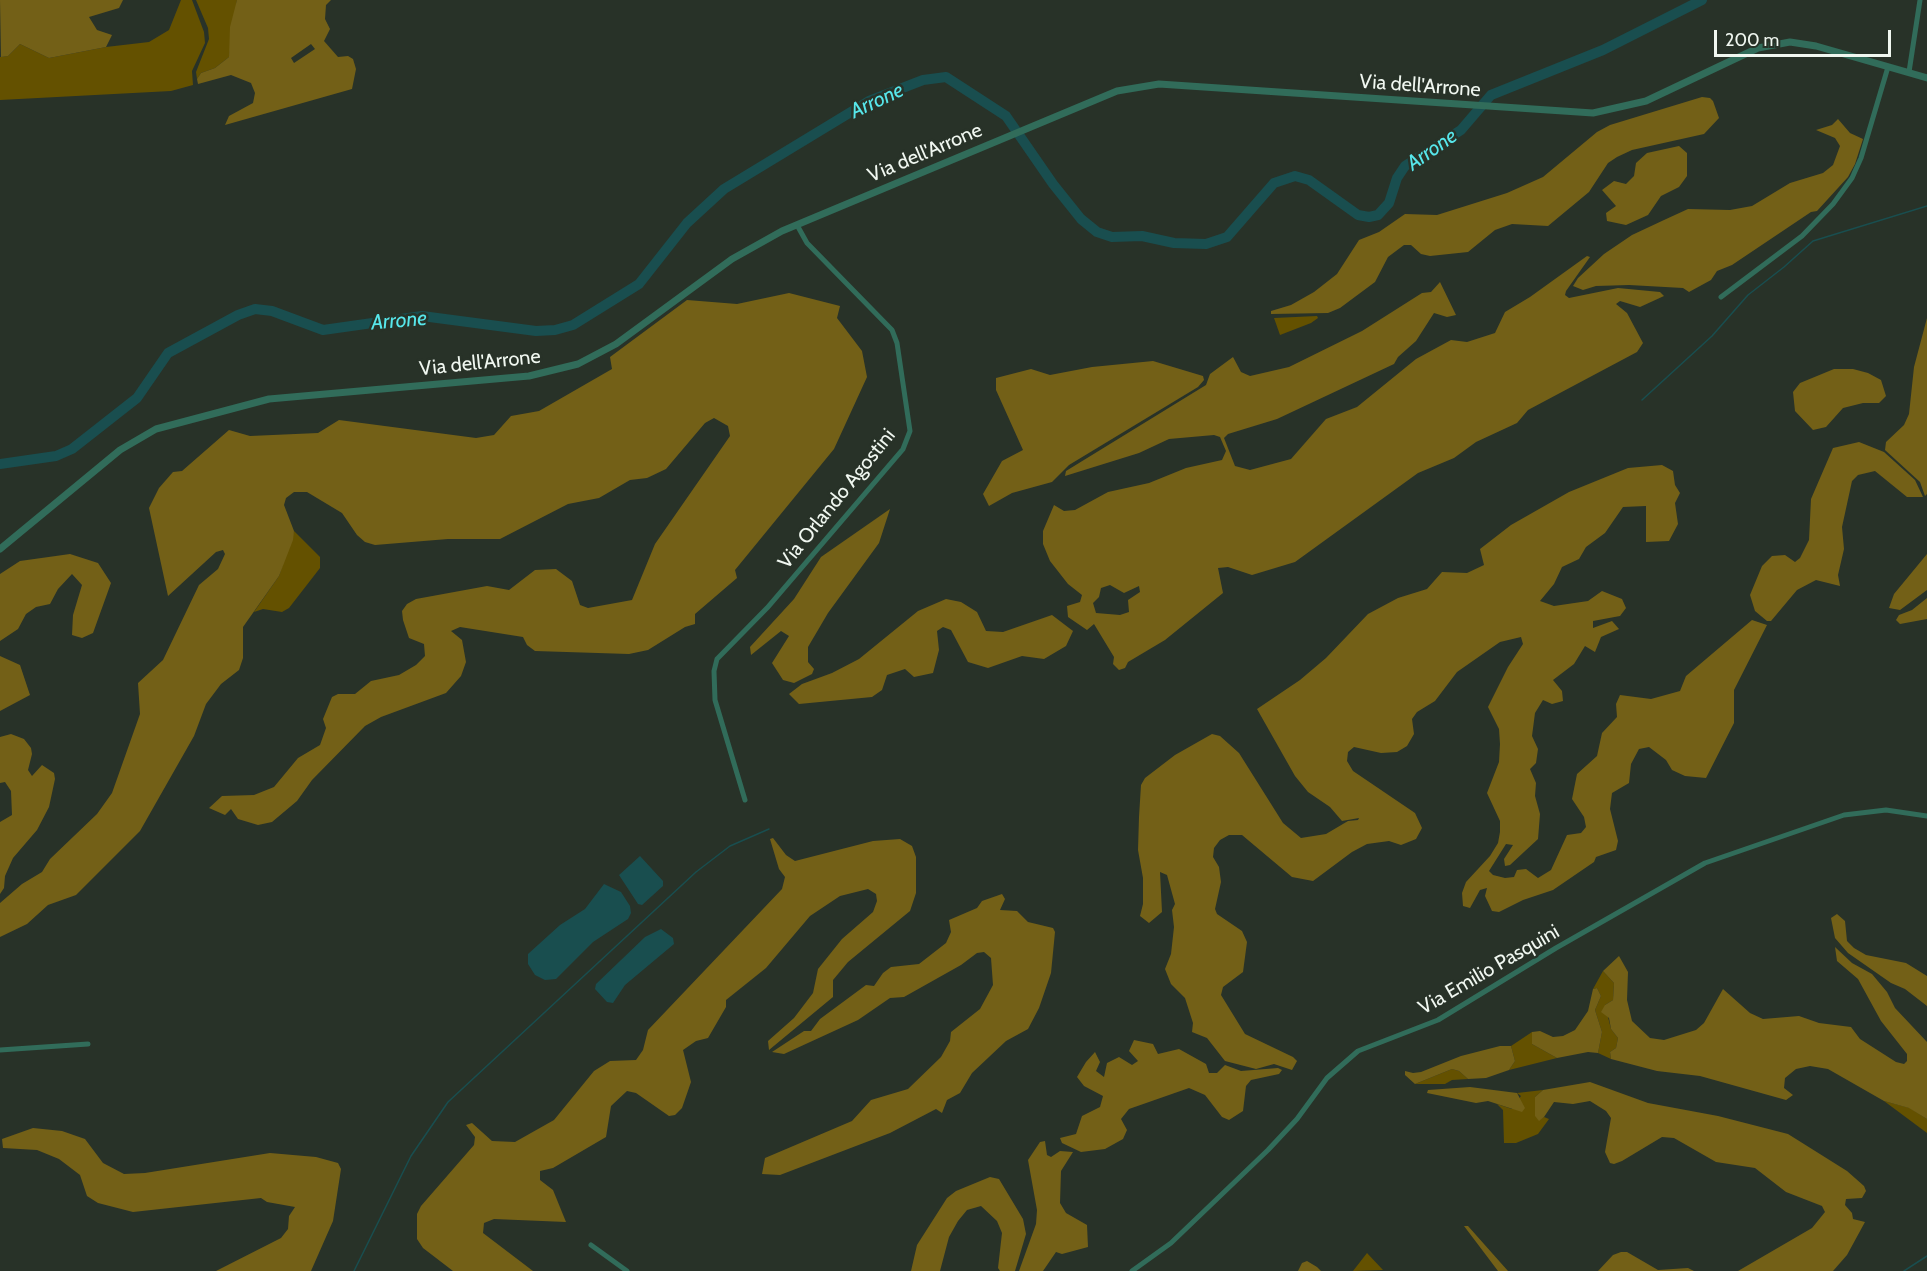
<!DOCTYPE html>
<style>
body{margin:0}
#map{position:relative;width:1927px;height:1271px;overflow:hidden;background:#283228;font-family:Cabin,sans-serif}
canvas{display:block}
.scale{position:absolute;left:1714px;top:30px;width:177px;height:27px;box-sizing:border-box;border:3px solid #f0f7f0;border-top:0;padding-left:8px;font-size:18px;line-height:21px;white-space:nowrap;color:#f0f7f0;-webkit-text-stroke:4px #283228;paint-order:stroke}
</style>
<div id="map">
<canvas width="1927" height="1271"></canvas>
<div class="scale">200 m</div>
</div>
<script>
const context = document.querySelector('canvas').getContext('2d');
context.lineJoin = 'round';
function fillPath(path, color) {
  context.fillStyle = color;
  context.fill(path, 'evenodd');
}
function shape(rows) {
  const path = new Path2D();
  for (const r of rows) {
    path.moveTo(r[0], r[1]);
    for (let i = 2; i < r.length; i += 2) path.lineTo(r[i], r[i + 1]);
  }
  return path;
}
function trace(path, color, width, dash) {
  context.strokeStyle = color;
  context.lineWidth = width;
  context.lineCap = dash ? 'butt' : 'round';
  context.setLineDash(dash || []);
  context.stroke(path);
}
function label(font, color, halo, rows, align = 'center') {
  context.font = font + ' Cabin,sans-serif';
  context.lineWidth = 5;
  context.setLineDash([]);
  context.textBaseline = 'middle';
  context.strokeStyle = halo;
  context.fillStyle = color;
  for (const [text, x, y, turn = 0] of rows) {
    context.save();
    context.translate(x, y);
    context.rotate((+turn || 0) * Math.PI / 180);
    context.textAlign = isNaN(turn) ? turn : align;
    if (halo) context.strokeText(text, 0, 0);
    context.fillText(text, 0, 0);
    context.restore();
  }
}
fillPath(shape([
 [181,0,192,0,204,32,205,43,192,71,193,85,171,91,0,100,0,57,8,56,20,44,49,58,106,47,149,42,169,30],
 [196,0,237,0,229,57,215,68,201,73,197,79,196,72,209,39,208,28],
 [1317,316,1318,318,1311,323,1280,335,1274,318],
 [294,531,320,557,320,568,289,608,282,612,263,609,254,612,279,576],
 [1603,971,1614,983,1613,1000,1605,1005,1611,1029,1618,1038,1616,1048,1610,1052,1611,1059,1598,1053,1602,1032,1595,1010,1601,996,1597,988,1593,989],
 [1532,1032,1532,1044,1557,1058,1509,1070,1515,1061,1511,1046],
 [1452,1069,1459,1071,1468,1079,1452,1080,1445,1084,1415,1084],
 [1543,1090,1535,1097,1535,1115,1539,1120,1544,1117,1549,1119,1538,1134,1516,1143,1504,1143,1503,1110,1497,1104,1512,1109,1521,1096,1517,1093],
 [1884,1101,1910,1108,1927,1119,1927,1133],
 [1367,1253,1383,1270,1353,1271]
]), '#645100');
fillPath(shape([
 [0,0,123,0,119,8,89,17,97,30,112,35,106,47,49,58,20,44,8,56,1,57],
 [237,0,331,0,326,5,325,19,330,29,324,41,338,57,348,56,353,59,356,69,352,89,225,125,229,116,253,103,255,93,251,83,231,75,198,84,197,79,201,73,215,68,229,57,230,27],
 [311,44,315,49,294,63,291,58],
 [1702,97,1710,98,1713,101,1719,118,1704,134,1632,150,1617,157,1608,163,1589,192,1548,226,1512,224,1495,230,1468,252,1430,256,1421,254,1411,245,1404,245,1388,257,1375,282,1340,308,1328,313,1271,314,1271,311,1291,305,1314,292,1337,274,1359,240,1379,232,1405,214,1437,215,1507,193,1543,177,1597,132,1610,125],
 [1838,119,1850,133,1863,139,1855,164,1848,177,1817,211,1811,212,1732,265,1717,271,1711,280,1689,292,1683,288,1629,285,1596,286,1583,290,1573,286,1578,278,1604,254,1632,235,1664,220,1688,209,1730,210,1752,206,1790,183,1823,173,1833,165,1840,146,1835,138,1816,130,1832,125],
 [1679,146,1687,153,1687,176,1679,187,1661,196,1648,215,1626,225,1607,221,1606,213,1616,206,1602,190,1614,181,1626,184,1634,176,1636,163,1647,153],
 [1587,256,1590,257,1566,291,1565,295,1569,298,1618,288,1660,292,1664,296,1640,307,1620,301,1616,304,1627,313,1643,343,1637,352,1528,410,1517,423,1476,442,1454,458,1418,473,1295,562,1252,575,1228,567,1218,568,1223,593,1165,640,1128,662,1125,668,1119,670,1113,664,1114,657,1094,624,1087,630,1068,617,1067,606,1080,602,1082,595,1068,584,1050,561,1043,544,1043,531,1054,505,1064,511,1075,510,1108,492,1149,483,1186,468,1222,460,1226,451,1220,437,1214,435,1169,439,1139,453,1065,476,1066,471,1206,385,1210,374,1233,357,1241,372,1250,376,1289,367,1362,331,1422,293,1431,292,1440,282,1456,315,1447,317,1434,313,1416,341,1398,357,1394,364,1277,419,1228,434,1224,438,1235,466,1250,470,1291,459,1326,419,1357,407,1416,359,1451,340,1467,342,1495,333,1505,312,1530,297],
 [1110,585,1124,593,1139,586,1140,592,1128,600,1129,612,1120,615,1096,613,1093,603,1099,597,1101,588],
 [789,293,840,306,837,318,862,351,867,377,834,449,735,570,737,578,695,614,695,624,685,627,648,650,629,654,535,651,527,645,523,637,460,627,451,631,462,640,466,662,461,676,446,693,381,717,365,726,312,780,297,801,272,822,258,825,238,819,231,809,225,815,209,808,222,796,254,795,274,787,298,758,320,745,326,728,323,719,332,697,338,694,355,694,371,681,399,675,416,665,425,656,424,644,409,638,403,620,402,611,407,604,416,599,487,586,509,590,535,570,556,569,572,581,580,605,588,608,632,600,655,544,730,436,728,426,714,418,705,423,666,469,647,478,630,480,599,498,568,504,500,539,448,539,375,545,365,542,357,535,342,513,307,492,294,492,286,498,284,505,294,531,293,540,279,576,243,627,243,658,239,670,221,684,206,704,194,736,140,831,76,895,48,905,27,924,0,937,0,903,22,884,42,872,50,859,97,814,112,793,140,714,138,683,163,660,199,585,218,569,225,554,223,550,216,552,168,596,149,508,159,488,173,472,182,471,229,430,250,436,318,433,339,420,476,438,494,435,511,416,539,411,612,369,610,357,687,300,737,304],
 [1927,318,1927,494,1925,496,1920,482,1885,450,1886,442,1904,425,1909,414,1914,367],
 [1153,361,1203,376,1204,380,1198,387,1069,465,1052,482,1012,493,989,506,983,494,1002,461,1023,450,996,390,996,378,1031,369,1050,375,1092,367],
 [1834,369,1853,369,1868,373,1881,380,1886,396,1879,403,1863,403,1843,408,1826,427,1813,430,1795,411,1793,392,1800,383],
 [1859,442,1884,452,1915,480,1923,497,1907,497,1875,471,1858,475,1852,481,1842,527,1844,549,1838,575,1840,586,1816,580,1797,590,1771,621,1767,621,1755,611,1750,595,1762,566,1772,556,1785,555,1795,562,1800,558,1809,540,1811,499,1833,448],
 [1662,465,1673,471,1675,485,1680,493,1675,503,1678,524,1669,541,1646,542,1646,506,1623,507,1605,533,1586,547,1579,559,1562,567,1554,584,1540,601,1554,606,1588,601,1602,591,1622,599,1626,608,1620,616,1593,621,1593,628,1612,621,1619,629,1601,637,1595,652,1585,646,1574,664,1553,680,1562,691,1563,701,1552,704,1543,700,1535,713,1532,736,1538,749,1536,763,1530,769,1536,783,1535,796,1540,814,1538,839,1510,865,1505,866,1504,859,1513,845,1506,844,1489,871,1493,875,1505,878,1514,877,1517,870,1526,869,1538,878,1551,870,1567,835,1581,833,1586,827,1584,817,1572,799,1577,774,1597,756,1602,733,1617,717,1616,704,1620,695,1651,699,1680,691,1686,676,1752,620,1767,625,1734,690,1734,723,1706,778,1685,776,1672,770,1666,760,1649,747,1639,749,1631,764,1629,783,1612,793,1610,809,1618,841,1616,850,1596,857,1594,862,1553,890,1523,900,1499,912,1492,911,1485,896,1487,888,1480,890,1470,908,1463,906,1462,893,1466,882,1490,856,1498,843,1500,832,1500,821,1487,793,1499,762,1500,744,1499,729,1488,707,1508,667,1523,644,1521,637,1500,642,1457,672,1435,701,1417,712,1412,719,1414,734,1407,746,1397,752,1381,753,1354,747,1348,752,1347,761,1353,771,1415,813,1422,828,1416,839,1401,845,1389,841,1367,844,1352,852,1313,881,1292,877,1242,835,1229,835,1220,840,1214,848,1213,857,1219,867,1221,882,1215,909,1217,914,1242,931,1247,942,1243,972,1223,987,1221,995,1245,1034,1293,1057,1297,1061,1292,1070,1274,1064,1256,1069,1225,1061,1207,1038,1192,1032,1193,1023,1185,998,1171,984,1165,969,1171,954,1174,927,1172,910,1175,904,1167,875,1160,872,1162,912,1149,923,1140,916,1143,904,1143,878,1138,850,1139,817,1141,785,1145,778,1175,755,1212,734,1220,736,1239,753,1283,823,1301,838,1326,834,1348,821,1358,820,1359,818,1342,821,1330,807,1308,792,1295,776,1257,709,1300,680,1326,658,1368,614,1398,598,1427,589,1442,572,1467,573,1484,565,1480,549,1511,525,1569,492,1628,468],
 [890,509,879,543,828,613,808,647,808,662,814,669,812,674,794,683,783,680,772,663,789,636,781,631,751,655,750,647,794,599,821,557],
 [70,554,98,563,111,583,93,633,82,638,72,635,73,615,82,585,72,574,58,589,50,604,36,607,26,614,18,629,0,641,0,574,20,561],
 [1927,554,1927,590,1900,610,1889,608,1894,594],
 [1927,598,1927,619,1900,624,1896,620,1899,615,1912,610],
 [946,599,961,602,977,612,986,631,1003,632,1052,615,1073,631,1066,646,1044,659,1022,656,988,668,968,662,951,630,943,627,937,631,939,650,933,673,914,677,905,669,887,675,882,690,872,697,799,704,789,694,802,684,832,673,859,659,918,611],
 [0,656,20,665,30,695,0,711],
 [11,734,24,739,31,748,32,754,28,770,32,776,42,765,54,773,55,779,49,807,37,830,13,858,5,876,4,888,0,894,0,822,12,815,11,791,5,782,0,783,0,737],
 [773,838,786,855,795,861,873,841,900,839,912,846,916,857,916,893,910,911,848,962,833,980,833,997,769,1050,768,1041,794,1018,813,993,818,969,842,939,873,912,877,901,876,894,868,889,840,896,810,916,766,968,726,1000,726,1007,708,1038,696,1041,683,1050,691,1082,682,1108,675,1115,669,1116,636,1093,627,1091,611,1106,606,1137,553,1168,540,1171,540,1180,553,1190,566,1222,494,1219,484,1223,483,1233,533,1271,453,1271,423,1248,417,1239,417,1214,421,1206,474,1145,475,1137,466,1125,472,1123,492,1141,515,1142,554,1120,594,1071,610,1061,636,1060,643,1050,648,1030,782,889,785,877,779,869,770,839],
 [1002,894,1005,899,1000,910,1017,911,1028,922,1053,928,1055,932,1051,973,1039,1008,1028,1029,1006,1041,972,1073,960,1093,947,1100,942,1113,936,1109,890,1133,780,1175,762,1174,765,1158,852,1121,871,1100,908,1089,941,1057,950,1041,951,1032,980,1009,993,985,991,958,984,952,977,953,961,965,904,997,890,998,858,1020,784,1054,772,1052,804,1031,811,1031,820,1019,866,985,874,986,883,973,891,967,919,964,946,943,951,932,949,920,977,908,982,901],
 [1837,914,1845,921,1847,941,1854,948,1866,955,1906,963,1927,976,1927,1006,1905,989,1891,983,1848,953,1835,938,1831,918],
 [1835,947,1852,963,1872,974,1887,992,1895,1008,1927,1042,1927,1119,1909,1108,1884,1101,1828,1069,1810,1066,1796,1069,1785,1078,1784,1088,1793,1095,1786,1100,1700,1076,1657,1071,1611,1059,1610,1052,1616,1048,1618,1038,1611,1029,1609,1018,1601,1012,1605,1005,1613,1000,1614,983,1603,971,1619,956,1628,972,1627,1000,1632,1021,1650,1038,1664,1040,1696,1030,1704,1023,1723,989,1750,1013,1763,1019,1799,1016,1819,1023,1851,1027,1860,1039,1896,1062,1904,1064,1907,1061,1907,1054,1881,1021,1858,979,1837,961],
 [1597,988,1601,996,1595,1010,1602,1032,1598,1053,1588,1052,1557,1058,1532,1044,1532,1032,1540,1031,1553,1037,1563,1036,1575,1030,1588,1011,1593,989],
 [1134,1040,1153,1044,1158,1054,1179,1049,1206,1064,1209,1073,1217,1073,1225,1065,1241,1071,1278,1068,1282,1070,1279,1074,1251,1080,1246,1086,1243,1111,1229,1120,1222,1117,1205,1095,1189,1088,1129,1109,1121,1119,1127,1130,1123,1139,1105,1149,1081,1152,1062,1143,1060,1138,1076,1134,1082,1116,1100,1107,1103,1096,1084,1086,1077,1077,1086,1062,1095,1052,1100,1062,1096,1071,1104,1077,1107,1063,1119,1057,1132,1065,1138,1061,1129,1051],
 [1500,1046,1511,1046,1515,1061,1509,1070,1486,1078,1468,1079,1459,1071,1452,1069,1415,1084,1405,1075,1405,1071,1413,1073,1421,1072,1461,1056],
 [1590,1082,1648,1103,1718,1116,1788,1134,1847,1171,1864,1186,1866,1191,1862,1198,1846,1199,1845,1205,1852,1213,1853,1219,1865,1222,1847,1255,1833,1271,1738,1271,1812,1228,1825,1212,1822,1206,1786,1192,1755,1168,1716,1162,1674,1138,1662,1137,1622,1161,1614,1164,1610,1163,1605,1152,1611,1118,1606,1111,1590,1101,1573,1104,1554,1102,1544,1117,1539,1121,1535,1116,1535,1097,1543,1090],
 [1470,1087,1517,1093,1525,1108,1522,1112,1488,1101,1476,1103,1427,1093,1428,1090],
 [33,1128,62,1131,85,1139,103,1163,124,1174,145,1173,270,1153,316,1157,338,1163,341,1169,333,1221,311,1271,216,1271,281,1238,288,1229,289,1216,295,1207,267,1202,261,1198,133,1212,98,1203,87,1196,80,1175,59,1159,37,1150,3,1148,2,1139],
 [1045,1141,1047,1155,1051,1157,1060,1151,1073,1152,1061,1171,1060,1203,1066,1213,1087,1225,1088,1247,1062,1254,1056,1252,1043,1271,1019,1271,1036,1224,1037,1210,1028,1160,1040,1142],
 [990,1177,999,1179,1023,1219,1026,1234,1015,1271,1000,1271,998,1268,1002,1233,997,1221,981,1206,967,1210,958,1221,949,1237,940,1271,911,1271,917,1245,947,1198,956,1191],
 [1464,1226,1468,1226,1508,1271,1498,1271],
 [1621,1252,1627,1252,1658,1270,1688,1268,1694,1271,1598,1271,1613,1255],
 [1307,1261,1317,1267,1321,1271,1298,1271,1302,1263]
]), '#736017');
fillPath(shape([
 [640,856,663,881,663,886,642,905,638,904,619,875],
 [604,884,621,892,630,906,631,913,628,919,593,942,556,979,545,980,535,975,528,964,528,954,560,925,585,909],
 [661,929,673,938,674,944,625,985,613,1003,607,1002,595,989,596,984,645,937]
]), '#194e4f');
trace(shape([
 [1642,400,1712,336,1748,295,1784,267,1813,241,1927,206],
 [354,1271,411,1156,448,1102,696,872,730,846,769,829],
 [1904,1271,1927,1256]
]), '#194e4f', 1.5);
trace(shape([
 [0,464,56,456,72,449,137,398,168,353,238,315,255,309,272,311,323,330,422,316,536,331,555,330,573,325,639,284,687,223,724,189,869,101,923,80,946,77,1006,116,1053,184,1081,219,1097,232,1112,237,1142,236,1174,243,1206,244,1227,237,1274,183,1295,176,1309,180,1358,215,1369,217,1378,215,1389,203,1397,178,1405,166,1461,130,1491,95,1603,50,1702,0]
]), '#194e4f', 10);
trace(shape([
 [1909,72,1920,0],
 [1721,297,1802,236,1833,204,1852,178,1861,158,1888,67],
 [745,800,715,700,714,671,717,659,767,608,903,449,910,431,897,343,892,330,807,243,797,225],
 [0,1050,88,1044],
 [591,1245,627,1271],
 [1132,1271,1171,1243,1268,1150,1297,1119,1327,1078,1358,1051,1438,1020,1556,948,1705,863,1844,815,1886,810,1927,816]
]), '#316c5a', 5);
trace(shape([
 [0,549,120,450,156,429,269,399,529,376,578,364,616,344,732,259,782,231,1117,91,1159,84,1593,113,1646,101,1758,48,1790,42,1816,46,1927,78]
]), '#316c5a', 7);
label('20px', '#f0f7f0', '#283228', [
 ["Via dell'Arrone",1420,86,4],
 ["Via dell'Arrone",925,153,-23],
 ["Via dell'Arrone",480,363,-6],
 ["Via Orlando Agostini",837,499,-51],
 ["Via Emilio Pasquini",1489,970,-30]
]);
label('italic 21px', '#57e7eb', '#283228', [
 ["Arrone",877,101,-25],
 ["Arrone",1432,150,-35],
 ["Arrone",399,321,-5]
]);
</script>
